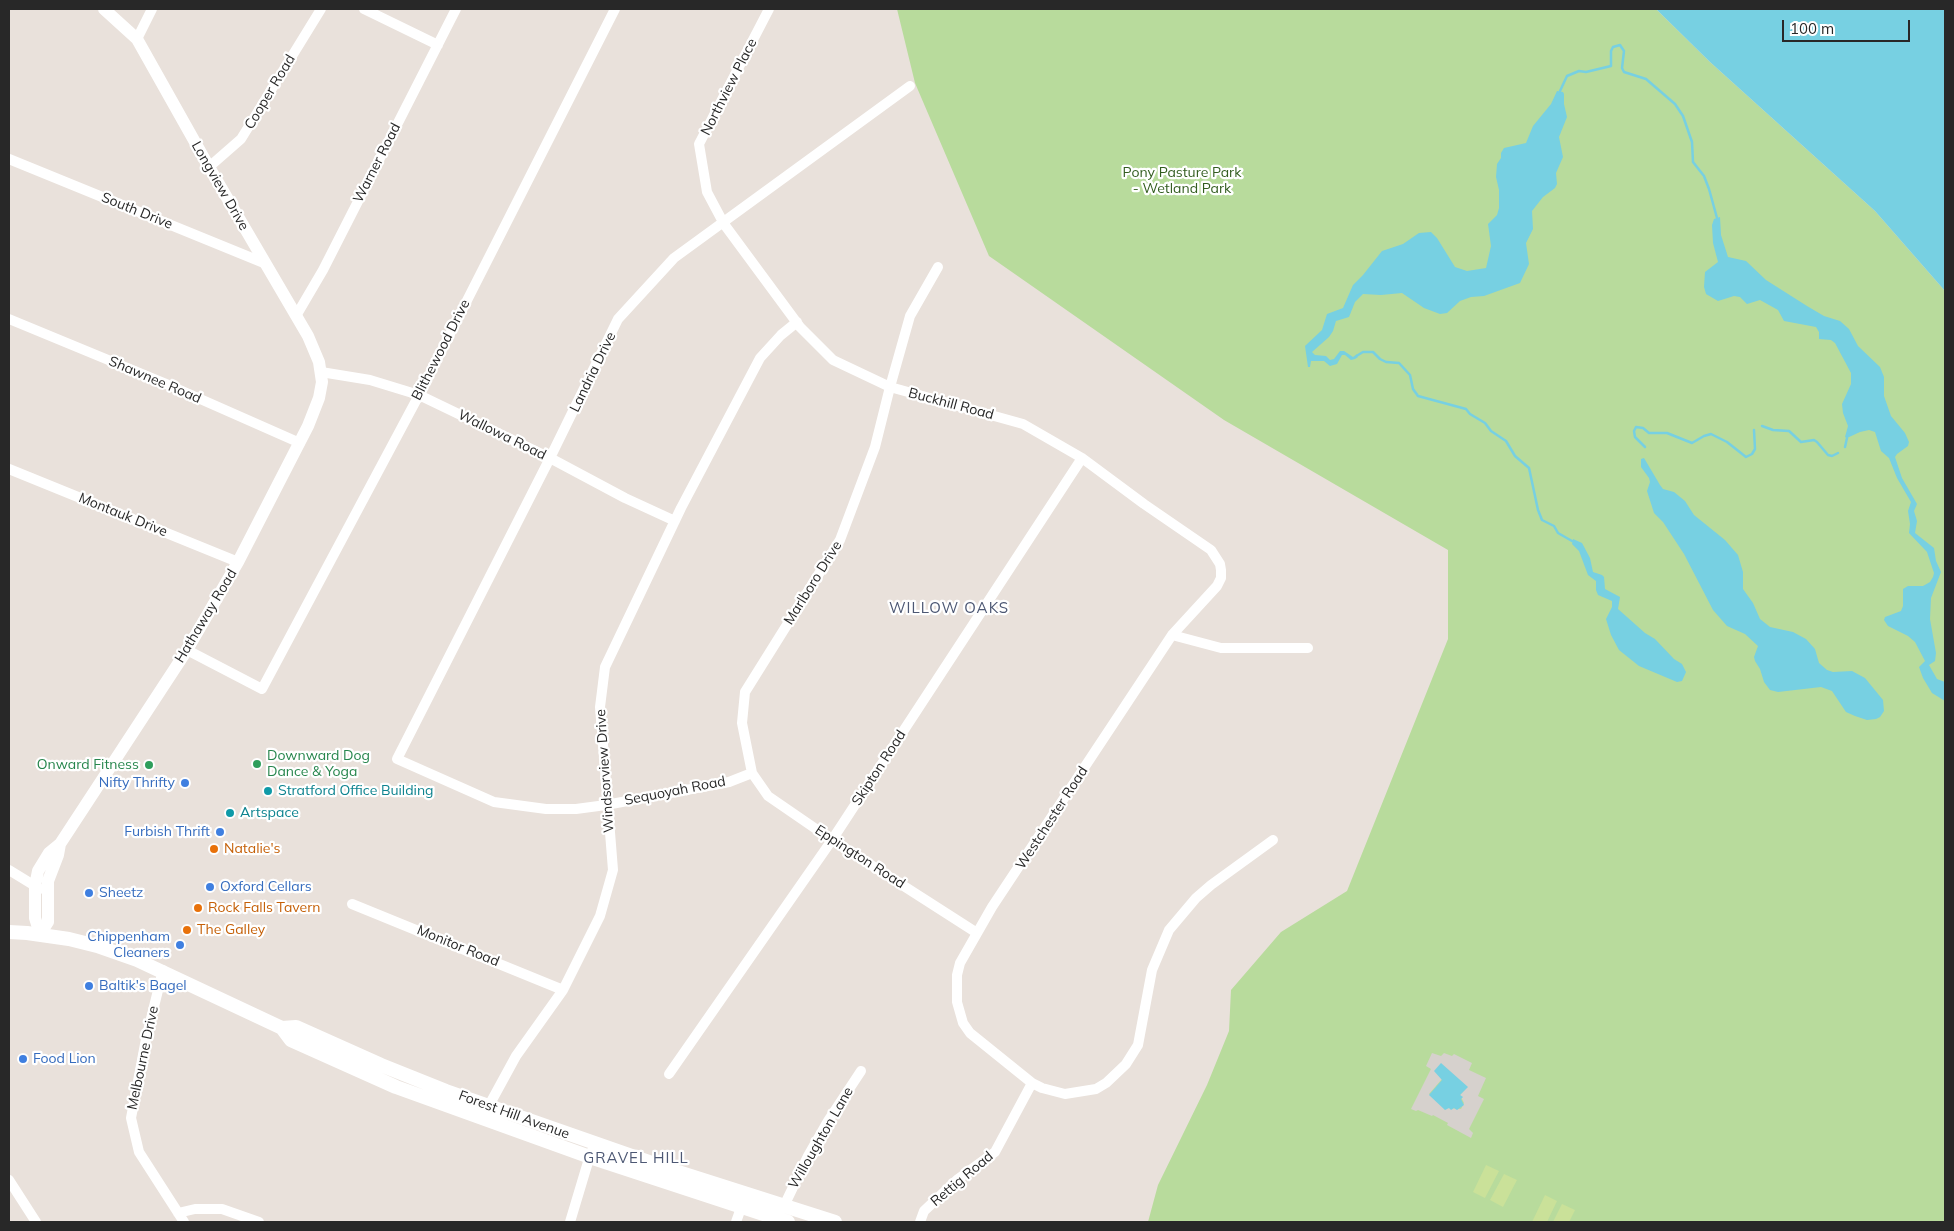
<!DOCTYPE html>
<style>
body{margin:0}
#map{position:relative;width:1954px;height:1231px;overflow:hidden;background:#e9e1db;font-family:Mulish,sans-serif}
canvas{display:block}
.frame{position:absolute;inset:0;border:10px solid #282828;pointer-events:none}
.scale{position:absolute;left:1782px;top:20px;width:128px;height:22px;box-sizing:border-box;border:2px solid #282828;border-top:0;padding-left:6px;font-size:15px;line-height:18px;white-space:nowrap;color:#282828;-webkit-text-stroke:4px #fff;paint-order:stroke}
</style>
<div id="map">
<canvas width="1954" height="1231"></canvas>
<div class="frame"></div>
<div class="scale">100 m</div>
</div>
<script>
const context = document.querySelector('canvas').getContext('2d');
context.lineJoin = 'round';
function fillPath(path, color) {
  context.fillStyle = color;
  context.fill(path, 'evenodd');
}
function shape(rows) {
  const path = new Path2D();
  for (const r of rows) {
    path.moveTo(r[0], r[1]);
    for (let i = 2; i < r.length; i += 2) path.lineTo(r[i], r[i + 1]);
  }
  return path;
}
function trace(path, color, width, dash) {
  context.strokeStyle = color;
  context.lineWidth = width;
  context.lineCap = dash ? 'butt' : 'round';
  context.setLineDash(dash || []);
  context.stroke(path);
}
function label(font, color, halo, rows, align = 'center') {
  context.font = font + ' Mulish,sans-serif';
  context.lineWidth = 4.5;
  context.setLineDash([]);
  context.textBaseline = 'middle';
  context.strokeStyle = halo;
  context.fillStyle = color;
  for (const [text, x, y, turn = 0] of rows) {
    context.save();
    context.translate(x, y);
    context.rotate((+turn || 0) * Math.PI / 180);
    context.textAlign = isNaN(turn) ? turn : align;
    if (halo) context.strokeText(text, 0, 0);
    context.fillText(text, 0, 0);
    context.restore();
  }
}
fillPath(shape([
 [897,9,1656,9,1710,62,1875,211,1945,291,1945,1222,1148,1222,1158,1185,1207,1085,1229,1031,1231,990,1281,932,1347,891,1448,639,1448,550,1224,420,989,256,915,83]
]), '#b8db9c');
fillPath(shape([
 [1486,1165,1499,1171,1485,1198,1473,1192],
 [1504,1174,1517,1180,1503,1207,1490,1200],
 [1545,1195,1557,1201,1547,1222,1532,1222],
 [1562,1204,1575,1210,1569,1222,1553,1222]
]), '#cae199');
fillPath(shape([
 [1432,1053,1441,1056,1444,1053,1452,1056,1454,1054,1472,1063,1469,1070,1486,1078,1478,1096,1484,1099,1469,1129,1473,1133,1471,1138,1447,1125,1448,1123,1433,1115,1432,1116,1418,1110,1416,1111,1411,1109,1431,1069,1426,1066],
 [1442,1079,1467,1087,1460,1095,1464,1103,1461,1109,1449,1108,1429,1094]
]), '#d6d1cd');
fillPath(shape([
 [1656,9,1945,9,1945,291,1875,211,1710,62],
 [1557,91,1563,92,1564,94,1564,104,1567,117,1559,137,1563,157,1556,173,1557,184,1555,188,1543,197,1532,211,1533,229,1526,243,1529,264,1520,283,1484,296,1471,297,1460,301,1447,313,1440,314,1424,308,1402,293,1381,295,1363,294,1355,302,1349,317,1336,321,1333,331,1329,337,1312,352,1315,355,1326,356,1330,360,1334,359,1340,351,1344,351,1353,357,1357,354,1358,357,1355,359,1351,360,1345,355,1342,355,1337,364,1330,366,1324,361,1311,361,1310,367,1308,367,1305,346,1322,330,1327,314,1343,308,1353,285,1363,275,1382,251,1403,244,1419,233,1431,232,1437,238,1455,267,1467,271,1486,268,1491,246,1488,224,1497,215,1499,208,1499,190,1496,177,1497,164,1501,158,1501,153,1504,148,1526,143,1533,126,1551,104],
 [1720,217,1721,235,1728,257,1746,261,1766,280,1807,306,1824,316,1840,321,1849,329,1858,346,1880,367,1884,377,1884,396,1891,416,1905,433,1909,442,1908,446,1897,454,1895,457,1902,478,1917,504,1914,511,1917,521,1915,533,1934,548,1936,561,1941,572,1931,598,1930,619,1936,653,1935,661,1929,665,1937,679,1945,682,1945,701,1932,693,1923,678,1919,667,1925,661,1915,642,1908,636,1888,626,1884,620,1885,617,1901,611,1903,606,1903,589,1908,586,1923,586,1930,582,1933,577,1934,573,1927,552,1909,533,1910,524,1908,511,1911,502,1897,478,1889,458,1881,451,1875,432,1869,430,1860,432,1847,438,1845,437,1848,426,1843,413,1842,404,1851,384,1851,373,1835,343,1831,340,1819,339,1819,332,1816,327,1784,321,1778,310,1760,300,1747,304,1740,297,1734,296,1718,301,1706,294,1704,287,1705,272,1718,262,1713,243,1712,225,1714,219],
 [1644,458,1660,485,1663,489,1674,492,1685,501,1694,515,1725,540,1738,555,1743,572,1743,589,1753,603,1760,619,1770,627,1793,632,1806,639,1815,649,1819,663,1827,670,1833,672,1852,671,1865,678,1883,700,1884,711,1880,717,1876,719,1867,720,1855,716,1846,712,1832,691,1821,687,1778,692,1770,690,1764,682,1760,669,1755,661,1754,657,1758,646,1745,634,1727,626,1713,610,1684,554,1663,522,1654,513,1647,491,1650,482,1649,478,1641,467,1641,459],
 [1573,539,1582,543,1590,558,1593,572,1602,575,1604,577,1605,589,1620,597,1618,609,1645,633,1655,639,1674,659,1682,664,1686,672,1682,681,1677,682,1639,666,1619,650,1611,635,1606,619,1612,607,1612,601,1598,595,1596,590,1596,581,1588,575,1579,551,1572,544],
 [1441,1063,1468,1087,1460,1095,1463,1097,1461,1099,1464,1105,1457,1110,1454,1108,1451,1110,1449,1108,1445,1110,1429,1095,1442,1080,1434,1071]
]), '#77d0e2');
trace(shape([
 [1560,91,1567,76,1579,71,1586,72,1611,66,1611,51,1613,47,1620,45,1624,51,1622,68,1624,72,1646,79,1675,104,1683,116,1692,142,1693,162,1704,176,1709,189,1717,218],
 [1358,355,1363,352,1373,352,1380,359,1386,362,1399,363,1410,375,1413,389,1418,396,1466,409,1470,414,1485,423,1491,431,1506,441,1515,456,1529,468,1538,510,1542,520,1554,526,1558,533,1572,541],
 [1762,426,1773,430,1789,431,1801,442,1814,440,1817,442,1828,455,1832,456,1838,453],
 [1645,447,1635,437,1634,431,1636,427,1643,428,1649,433,1667,433,1692,443,1704,436,1711,434,1727,442,1746,457,1752,454,1755,449,1754,430],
 [1845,447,1847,438]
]), '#77d0e2', 2.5);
trace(shape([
 [364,9,438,45],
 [769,9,699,144,707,192,724,224,800,327,833,360,890,387,1023,424,1082,458,1144,504,1211,550,1220,564,1221,570,1221,578,1217,586,1172,635,992,907,960,963,957,975,957,1002,963,1023,970,1033,1032,1083,1042,1088,1065,1094,1096,1089,1106,1083,1126,1064,1138,1045,1152,970,1169,930,1196,898,1211,885,1273,840],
 [137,39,152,9],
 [9,159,264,263],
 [209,167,241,139,321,9],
 [938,267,910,316,890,387,875,447,840,540,745,692,742,723,752,773,768,796,832,840,977,933],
 [296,316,323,270,456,9],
 [9,319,164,383,300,443],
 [321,372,370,380,419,395,550,458,625,498,675,521],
 [9,469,238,562],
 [1172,635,1221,648,1308,648],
 [187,650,262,689,419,395,615,9],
 [752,773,729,782,606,805,576,809,546,809,494,802,397,759,550,458,618,319,674,258,910,86],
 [9,870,40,889],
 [352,904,563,990],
 [163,970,146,1039,131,1118,139,1152,184,1222],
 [669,1074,832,840,1082,458],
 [486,1111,516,1056,563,990,600,916,613,870,600,707,605,667,681,508,760,358,781,335,797,322],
 [9,1180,36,1222],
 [784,1206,808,1156,828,1121,861,1071],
 [178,1213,195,1209,222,1209,259,1222],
 [570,1222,591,1152],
 [736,1222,741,1208],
 [920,1222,924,1211,958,1179,995,1152,1032,1083]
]), '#fff', 10);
trace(shape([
 [40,934,35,918,35,886,38,871,49,853,60,844,187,650,238,562,308,426,319,398,322,382,319,362,308,336,209,167,137,39,104,9],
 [40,934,48,922,48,881,58,855,60,844]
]), '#fff', 12);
trace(shape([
 [9,932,27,933,69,939,97,946,137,960,282,1028,291,1040,396,1087,590,1157,788,1222],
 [282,1028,296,1027,381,1065,446,1091,678,1172,835,1222]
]), '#fff', 14);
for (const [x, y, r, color] of [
 [257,764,5,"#2e9e5b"],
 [149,765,5,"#2e9e5b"],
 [185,783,5,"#3f7fe0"],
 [268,791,5,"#0f9aa8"],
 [230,813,5,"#0f9aa8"],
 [220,832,5,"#3f7fe0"],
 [214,849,5,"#e8710a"],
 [210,887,5,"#3f7fe0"],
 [89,893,5,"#3f7fe0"],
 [198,908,5,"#e8710a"],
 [187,930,5,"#e8710a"],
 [180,945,5,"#3f7fe0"],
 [89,986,5,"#3f7fe0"],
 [23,1059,5,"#3f7fe0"]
]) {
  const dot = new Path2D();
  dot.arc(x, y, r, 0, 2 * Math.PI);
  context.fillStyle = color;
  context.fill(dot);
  trace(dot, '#fff', 2);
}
label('14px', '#282828', '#fff', [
 ["Northview Place",729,87,-63],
 ["Cooper Road",270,92,-59],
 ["Warner Road",377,163,-63],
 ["Longview Drive",220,186,60],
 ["South Drive",137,211,22],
 ["Blithewood Drive",441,350,-63],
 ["Landria Drive",593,372,-64],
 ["Shawnee Road",155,380,23],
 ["Buckhill Road",951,404,15],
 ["Wallowa Road",502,435,26],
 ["Montauk Drive",123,515,22],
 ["Marlboro Drive",813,583,-58],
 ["Hathaway Road",206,616,-59],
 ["Skipton Road",879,768,-57],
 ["Windsorview Drive",605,771,-94],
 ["Sequoyah Road",675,791,-11],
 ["Westchester Road",1052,818,-57],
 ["Eppington Road",860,857,33],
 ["Monitor Road",458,946,22],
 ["Melbourne Drive",143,1058,-78],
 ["Forest Hill Avenue",514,1115,20],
 ["Willoughton Lane",821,1138,-60],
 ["Rettig Road",962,1179,-40]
]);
label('14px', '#335d20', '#fff', [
 ["Pony Pasture Park",1182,173],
 ["- Wetland Park",1182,189]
]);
label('14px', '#27864d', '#fff', [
 ["Downward Dog",267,756],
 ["Dance & Yoga",267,772],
 ["Onward Fitness",139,765,"right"]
], 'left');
label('14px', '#366cbe', '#fff', [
 ["Nifty Thrifty",175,783,"right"],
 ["Furbish Thrift",210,832,"right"],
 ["Oxford Cellars",220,887],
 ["Sheetz",99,893],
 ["Chippenham",170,937,"right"],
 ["Cleaners",170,953,"right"],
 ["Baltik's Bagel",99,986],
 ["Food Lion",33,1059]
], 'left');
label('14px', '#0d838f', '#fff', [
 ["Stratford Office Building",278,791],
 ["Artspace",240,813]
], 'left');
label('14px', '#c56008', '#fff', [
 ["Natalie's",224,849],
 ["Rock Falls Tavern",208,908],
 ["The Galley",197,930]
], 'left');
context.letterSpacing = '1px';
label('15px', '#4d5874', '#fff', [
 ["WILLOW OAKS",949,608],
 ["GRAVEL HILL",636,1158]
]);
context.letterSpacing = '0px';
</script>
